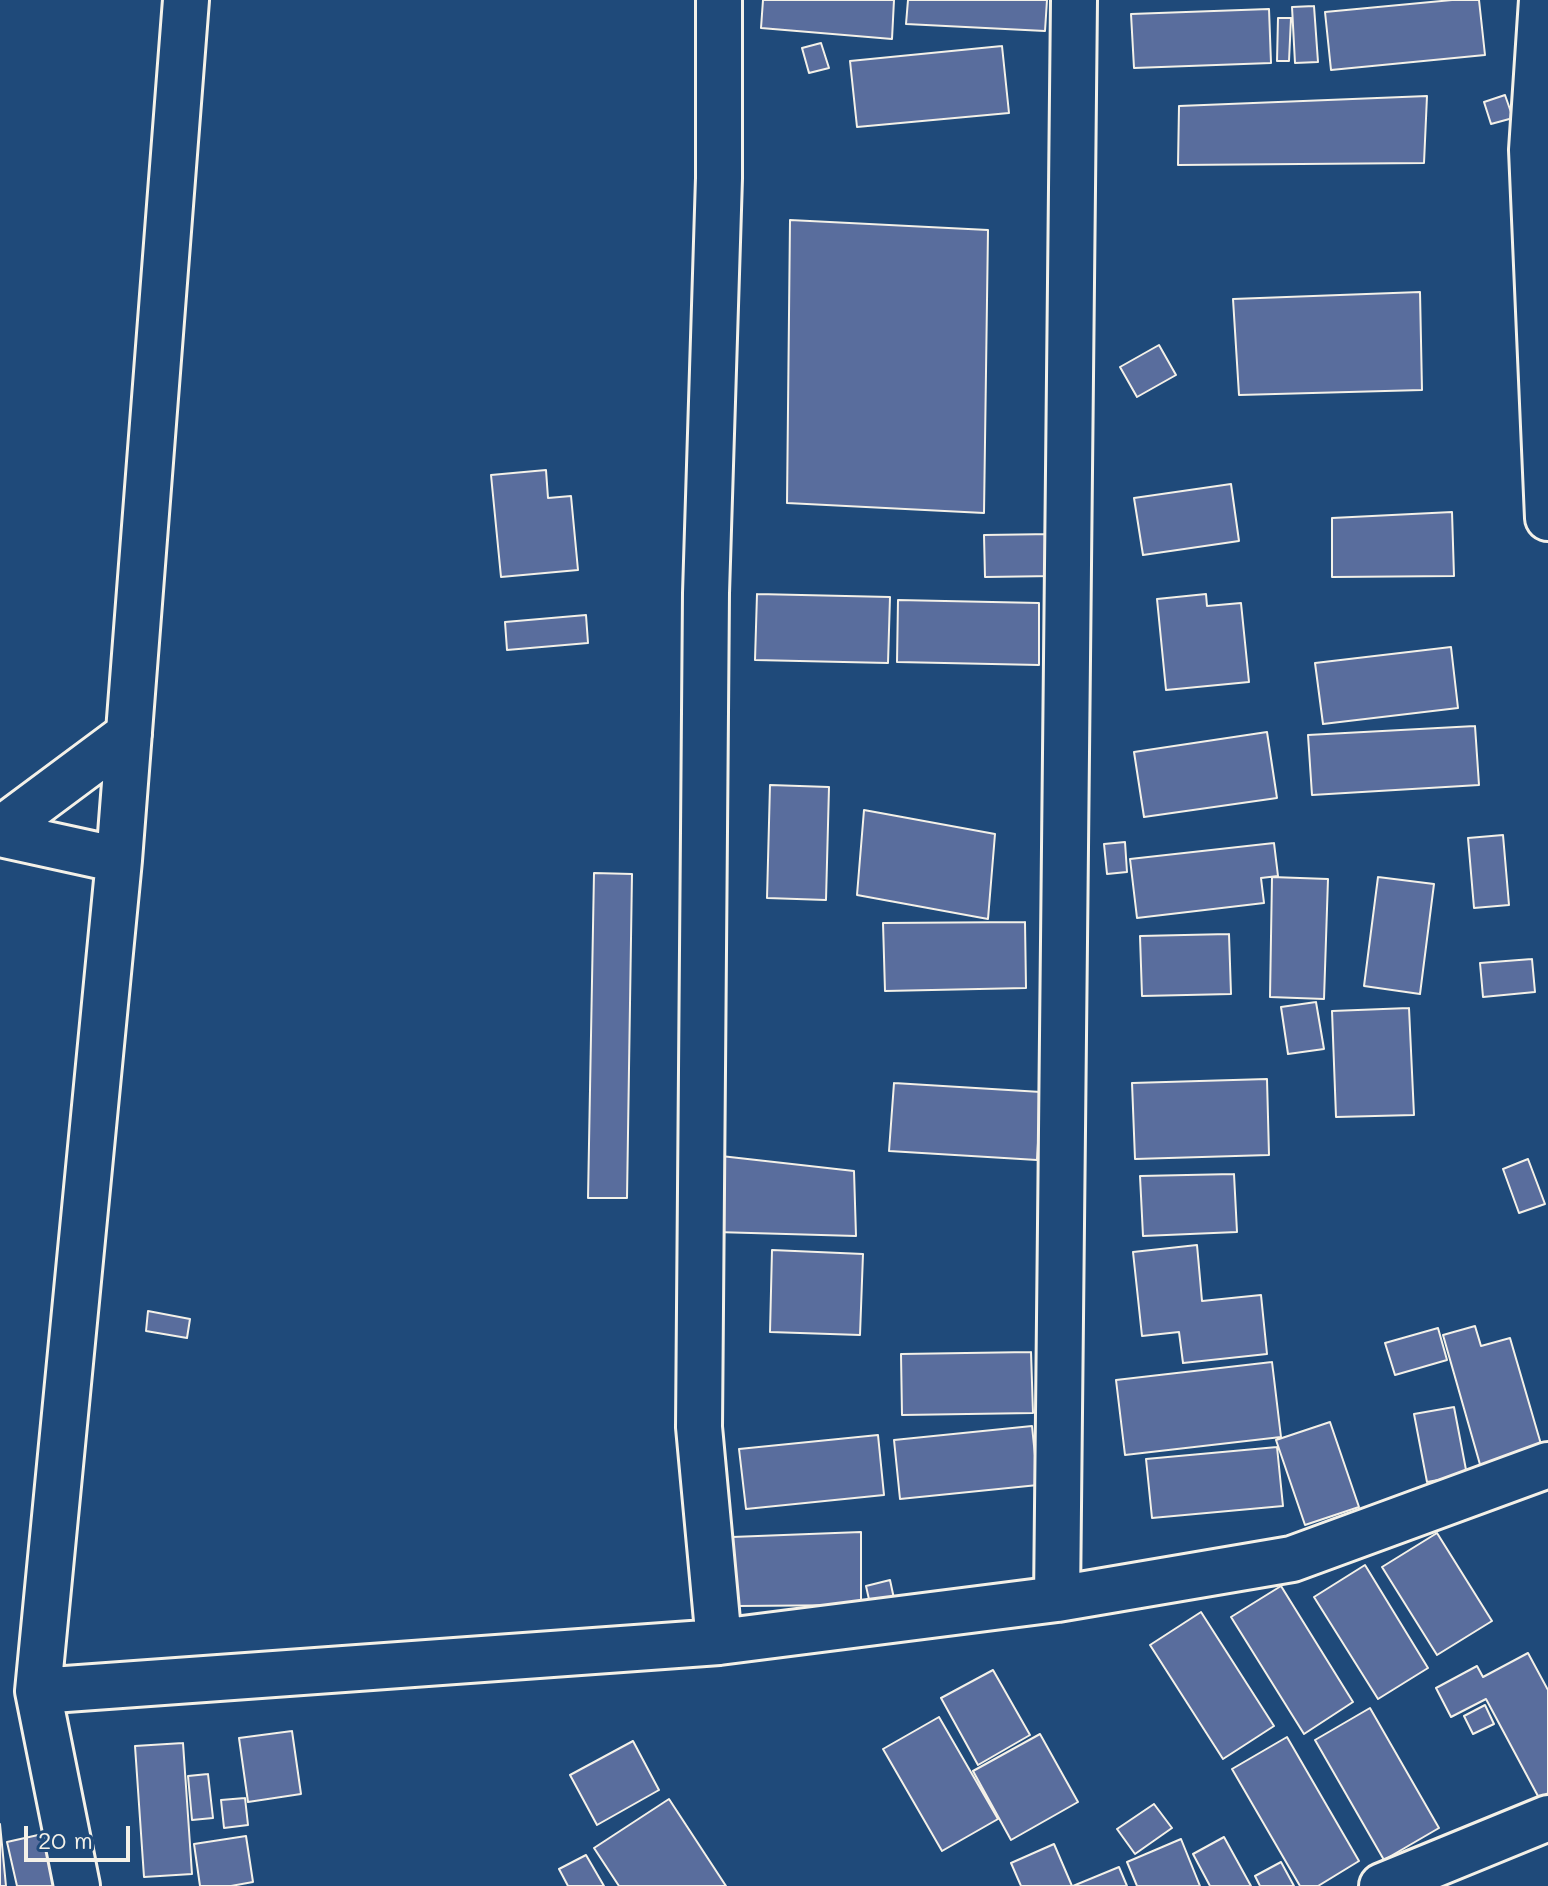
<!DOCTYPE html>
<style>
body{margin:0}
#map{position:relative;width:1548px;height:1886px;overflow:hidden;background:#1f4a7a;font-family:Mali,sans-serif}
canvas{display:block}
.scale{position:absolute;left:24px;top:1826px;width:106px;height:36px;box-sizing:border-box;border:4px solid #f4f1e8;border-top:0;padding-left:10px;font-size:24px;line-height:28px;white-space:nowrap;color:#f4f1e8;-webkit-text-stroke:6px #1f4a7a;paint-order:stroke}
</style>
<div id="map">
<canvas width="1548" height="1886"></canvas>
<div class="scale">20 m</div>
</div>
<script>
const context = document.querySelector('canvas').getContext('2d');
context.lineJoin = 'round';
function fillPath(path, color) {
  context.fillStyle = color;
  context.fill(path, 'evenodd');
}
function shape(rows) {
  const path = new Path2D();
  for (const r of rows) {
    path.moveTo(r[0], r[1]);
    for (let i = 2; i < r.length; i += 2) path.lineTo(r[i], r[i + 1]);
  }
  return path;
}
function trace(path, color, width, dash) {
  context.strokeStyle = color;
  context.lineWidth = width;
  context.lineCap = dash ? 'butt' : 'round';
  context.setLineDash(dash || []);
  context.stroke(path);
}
const building = shape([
 [763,0,894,0,892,39,761,28,763,0],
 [908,0,1047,0,1045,31,906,24,908,0],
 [1452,0,1479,0,1485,55,1331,70,1325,12,1452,0],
 [1314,6,1318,62,1295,63,1292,7,1314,6],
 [1269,9,1271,63,1134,68,1131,14,1269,9],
 [1278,18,1291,18,1289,61,1277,61,1278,18],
 [821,43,829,68,809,73,802,48,821,43],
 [1002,46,1009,113,857,127,850,61,1002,46],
 [1505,95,1513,118,1491,124,1484,102,1505,95],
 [1427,96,1424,163,1178,165,1179,106,1427,96],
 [790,220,988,230,984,513,787,503,790,220],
 [1420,292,1422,390,1239,395,1233,299,1420,292],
 [1159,345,1176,375,1137,397,1120,367,1159,345],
 [546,470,548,498,571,496,578,570,501,577,491,475,546,470],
 [1231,484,1239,541,1143,555,1134,498,1231,484],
 [1452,512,1454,576,1332,577,1332,518,1452,512],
 [1053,534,1054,576,985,577,984,535,1053,534],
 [757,594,890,597,888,663,755,660,757,594],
 [1206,594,1207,606,1241,603,1249,682,1166,690,1157,599,1206,594],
 [898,600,1039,603,1039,665,897,662,898,600],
 [586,615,588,643,507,650,505,622,586,615],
 [1451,647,1458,708,1323,724,1315,663,1451,647],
 [1475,726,1479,785,1312,795,1308,735,1475,726],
 [1267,732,1277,798,1144,817,1134,752,1267,732],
 [770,785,829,787,826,900,767,898,770,785],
 [864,810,995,834,988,919,857,895,864,810],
 [1503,835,1509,905,1474,908,1468,838,1503,835],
 [1125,842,1127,872,1107,874,1104,844,1125,842],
 [1274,843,1278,876,1261,878,1264,903,1137,918,1130,859,1274,843],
 [594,873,632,874,627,1198,588,1198,594,873],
 [1272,877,1328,879,1324,999,1270,997,1272,877],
 [1378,877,1434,884,1420,994,1364,986,1378,877],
 [1025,922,1026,988,885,991,883,923,1025,922],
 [1229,934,1231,994,1142,996,1140,936,1229,934],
 [1532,959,1535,992,1483,997,1480,963,1532,959],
 [1316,1002,1324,1049,1288,1054,1281,1007,1316,1002],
 [1409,1008,1414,1115,1336,1117,1332,1011,1409,1008],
 [1267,1079,1269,1155,1135,1159,1132,1083,1267,1079],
 [894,1083,1041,1092,1037,1160,889,1151,894,1083],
 [721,1156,854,1171,856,1236,716,1232,721,1156],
 [1528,1159,1545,1204,1519,1213,1503,1169,1528,1159],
 [1234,1174,1237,1232,1143,1236,1140,1176,1234,1174],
 [1197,1245,1202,1301,1261,1295,1267,1354,1183,1363,1179,1332,1142,1336,1133,1252,1197,1245],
 [772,1250,863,1254,860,1335,770,1332,772,1250],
 [148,1311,190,1319,187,1338,146,1331,148,1311],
 [1475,1326,1481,1346,1510,1338,1543,1451,1481,1468,1443,1335,1475,1326],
 [1438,1328,1447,1360,1395,1375,1385,1343,1438,1328],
 [1031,1352,1033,1413,902,1415,901,1354,1031,1352],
 [1272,1362,1281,1437,1125,1455,1116,1380,1272,1362],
 [1454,1407,1467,1475,1427,1482,1414,1414,1454,1407],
 [1330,1422,1359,1507,1305,1525,1276,1440,1330,1422],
 [1032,1426,1038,1485,900,1499,894,1440,1032,1426],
 [878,1435,884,1495,746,1509,739,1449,878,1435],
 [1277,1447,1283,1506,1152,1518,1146,1459,1277,1447],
 [861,1532,861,1605,738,1606,732,1537,861,1532],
 [1437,1533,1492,1621,1437,1655,1382,1567,1437,1533],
 [1365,1565,1428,1668,1378,1699,1314,1597,1365,1565],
 [890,1580,896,1608,872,1613,866,1586,890,1580],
 [1281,1586,1353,1702,1304,1734,1231,1617,1281,1586],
 [1201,1612,1274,1726,1223,1759,1150,1645,1201,1612],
 [1528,1653,1548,1690,1548,1793,1539,1798,1486,1699,1451,1717,1436,1688,1477,1666,1483,1677,1528,1653],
 [993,1670,1030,1735,978,1765,941,1698,993,1670],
 [1485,1705,1494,1724,1473,1734,1464,1716,1485,1705],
 [1370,1708,1439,1828,1384,1860,1315,1740,1370,1708],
 [939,1717,998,1819,942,1851,883,1749,939,1717],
 [292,1731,301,1794,248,1802,239,1738,292,1731],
 [1040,1734,1078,1802,1011,1840,973,1771,1040,1734],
 [1287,1737,1359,1861,1318,1886,1300,1886,1232,1769,1287,1737],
 [633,1741,659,1790,597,1825,570,1775,633,1741],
 [183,1743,192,1874,144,1877,135,1746,183,1743],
 [208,1774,213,1818,192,1820,188,1776,208,1774],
 [245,1798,248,1825,224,1828,221,1800,245,1798],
 [669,1799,726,1886,619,1886,594,1848,669,1799],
 [1154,1804,1172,1828,1135,1854,1117,1829,1154,1804],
 [0,1824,6,1886,0,1886,0,1824],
 [47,1833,60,1886,17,1886,7,1842,47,1833],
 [246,1836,253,1882,231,1886,200,1886,194,1844,246,1836],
 [1224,1837,1251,1886,1210,1886,1193,1854,1224,1837],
 [1181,1839,1200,1886,1137,1886,1127,1862,1181,1839],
 [1054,1844,1072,1886,1021,1886,1011,1863,1054,1844],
 [586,1855,604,1886,568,1886,559,1869,586,1855],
 [1281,1862,1294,1886,1260,1886,1255,1876,1281,1862],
 [1119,1867,1127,1886,1073,1886,1119,1867]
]);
fillPath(building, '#596d9d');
trace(building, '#f4f1e8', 2);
const minor = shape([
 [1542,0,1532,150,1548,518],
 [0,830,129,734],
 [0,834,119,860],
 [1057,1599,1074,0],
 [719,1642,699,1427,706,593,719,178,719,0],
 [38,1691,719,1642,1057,1599,1292,1559,1548,1465],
 [77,1886,38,1691,119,860,186,0],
 [1382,1886,1548,1818]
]);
trace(minor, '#f4f1e8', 50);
trace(minor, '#1f4a7a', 44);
</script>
